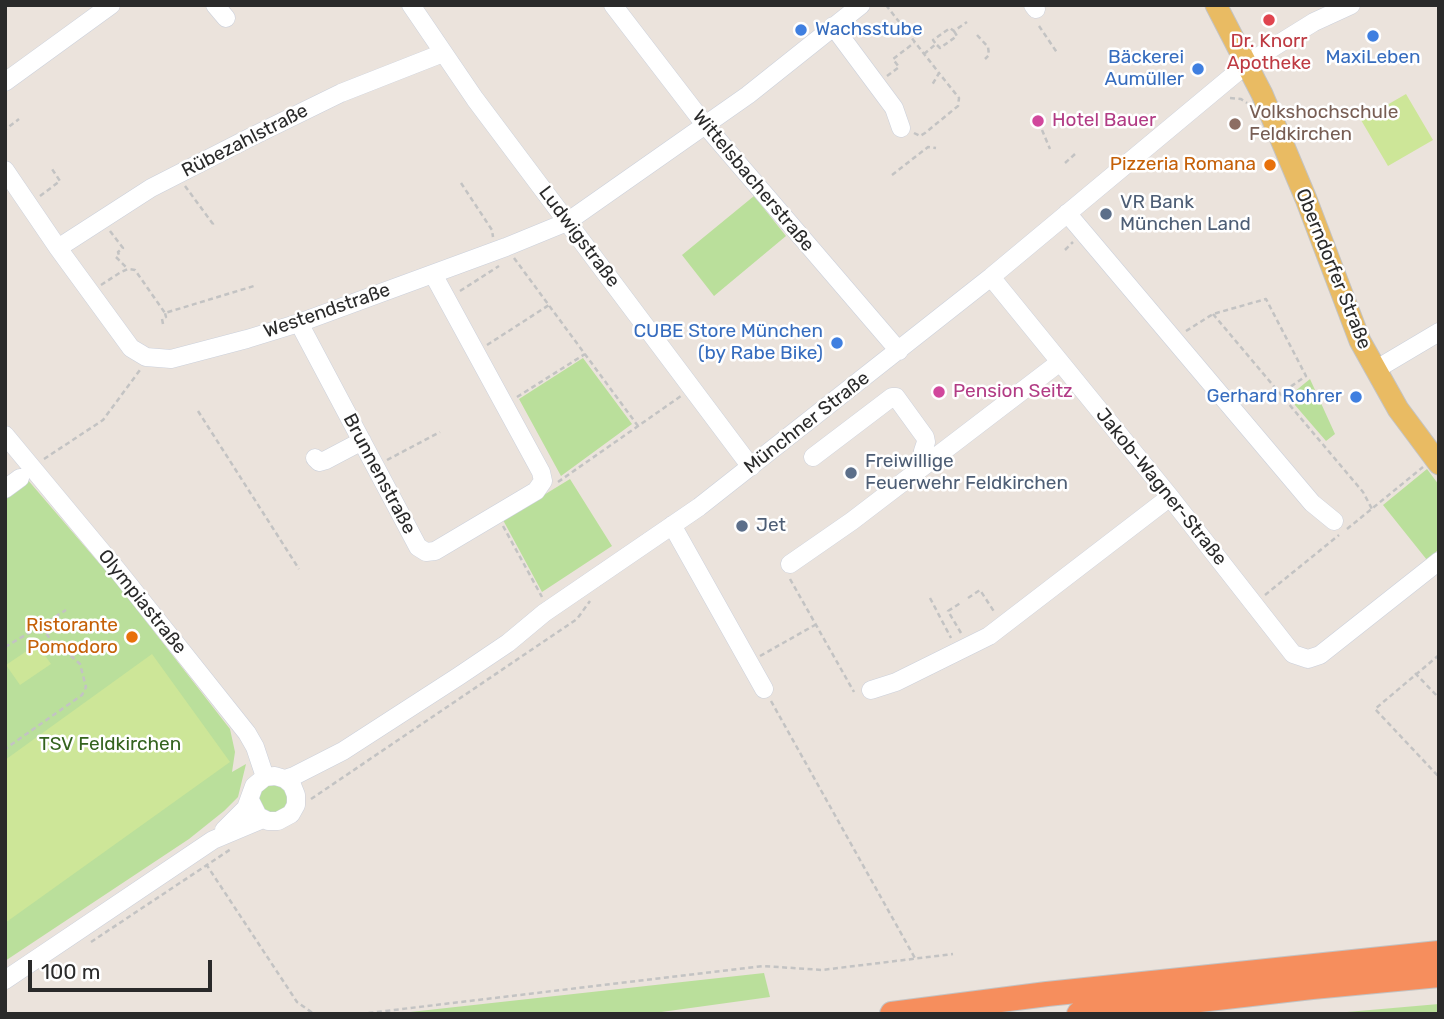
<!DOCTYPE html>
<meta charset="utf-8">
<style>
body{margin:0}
#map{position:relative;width:1444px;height:1019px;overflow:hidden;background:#ebe3dc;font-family:Rubik,sans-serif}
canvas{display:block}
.frame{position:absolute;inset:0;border:7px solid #2a2a2a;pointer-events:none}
.scale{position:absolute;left:28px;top:960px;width:184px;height:32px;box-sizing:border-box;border:4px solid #2a2a2a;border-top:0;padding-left:9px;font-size:21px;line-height:24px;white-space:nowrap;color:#2a2a2a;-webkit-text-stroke:5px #fff;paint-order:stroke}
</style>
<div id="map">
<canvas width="1444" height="1019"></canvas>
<div class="frame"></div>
<div class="scale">100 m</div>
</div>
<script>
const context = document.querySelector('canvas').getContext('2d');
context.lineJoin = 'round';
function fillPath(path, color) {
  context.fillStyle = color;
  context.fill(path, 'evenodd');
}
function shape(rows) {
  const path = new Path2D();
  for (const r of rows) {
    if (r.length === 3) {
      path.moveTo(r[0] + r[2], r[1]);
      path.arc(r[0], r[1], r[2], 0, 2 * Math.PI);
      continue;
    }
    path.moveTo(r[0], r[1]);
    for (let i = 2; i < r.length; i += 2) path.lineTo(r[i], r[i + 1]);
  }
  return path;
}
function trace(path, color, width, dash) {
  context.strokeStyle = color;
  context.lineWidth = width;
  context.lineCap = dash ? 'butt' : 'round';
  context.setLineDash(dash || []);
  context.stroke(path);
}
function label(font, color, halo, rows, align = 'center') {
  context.font = font + ' Rubik,sans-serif';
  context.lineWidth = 5;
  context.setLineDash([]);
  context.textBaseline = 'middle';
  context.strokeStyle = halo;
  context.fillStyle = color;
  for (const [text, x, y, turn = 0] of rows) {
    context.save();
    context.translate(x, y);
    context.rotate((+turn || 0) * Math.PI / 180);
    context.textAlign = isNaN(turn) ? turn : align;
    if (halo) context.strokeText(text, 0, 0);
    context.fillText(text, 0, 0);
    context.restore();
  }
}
fillPath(shape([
 [754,196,786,236,714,296,682,255],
 [583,358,632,424,561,476,519,399],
 [1310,379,1335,434,1326,441,1288,397],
 [1427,469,1439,485,1439,549,1427,560,1383,505],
 [27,479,117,584,230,729,235,752,232,772,246,764,238,797,224,811,189,839,5,961,5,497],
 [570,479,612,546,542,592,503,520],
 [273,799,14],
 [764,973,770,997,647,1014,392,1014],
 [1439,1004,1439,1014,1324,1014]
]), '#badf9b');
fillPath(shape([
 [1406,94,1433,140,1388,166,1361,120],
 [37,644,51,664,20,685,6,665],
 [152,654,230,762,5,923,5,760]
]), '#cde698');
const minor = shape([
 [215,5,226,18],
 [411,5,475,99,751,467],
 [613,5,706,126,899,351],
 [1033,5,1036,9],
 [833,26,894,108,901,128],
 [5,82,111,5],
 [5,170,58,248,131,348,146,357,171,359,247,339,299,323,506,247,567,222,748,95,861,5],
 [1067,213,1312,503,1334,521],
 [58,248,151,188,249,138,341,93,443,53],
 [991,277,1170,497,1293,654,1308,659,1320,655,1439,561],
 [299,323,418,547,426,552,435,551,536,491,543,481,541,472,433,274],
 [1375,370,1439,332],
 [5,435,118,571,247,733,255,747,265,777],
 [813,457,892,397,896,397,925,437,926,442,923,451],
 [315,458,319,462,326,460,362,441],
 [5,489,20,478],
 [672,525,764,689],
 [790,564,852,521,1060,362],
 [871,690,896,682,989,636,1170,497],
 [285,779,294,776,343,751,459,676,508,643,544,613,699,507,991,277,1248,63,1314,22,1351,5],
 [224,830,246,808,254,786,265,777,275,776,285,779,292,785,296,795,296,805,291,814,278,821,268,821,258,816,250,800],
 [5,980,213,840,263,819]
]);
const major = shape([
 [1216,5,1262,94,1306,199,1360,341,1398,409,1439,464]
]);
const highway = shape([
 [892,1014,1047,994,1439,953],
 [1079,1014,1312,987,1439,975]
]);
trace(minor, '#cbd0db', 19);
trace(major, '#c3c3c3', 23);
trace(highway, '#c3c3c3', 26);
trace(shape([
 [886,5,939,73,932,85],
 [1039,26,1058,54],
 [977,35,988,47,989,55,985,59],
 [937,45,940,48,957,36,954,31],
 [924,54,936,44,933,40,950,28,954,31,967,22],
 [887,76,899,67,893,59,914,43],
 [1230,98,1241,99,1247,103],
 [1042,130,1050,149],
 [5,133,6,129,19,119],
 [914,133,920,136,925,133,958,106,959,98,939,73],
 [1065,163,1075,154],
 [892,175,928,147,936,148],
 [461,183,492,230,493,237],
 [185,186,213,224,212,227],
 [40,196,60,181,52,169],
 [110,231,123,248,118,252,119,255],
 [1065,250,1073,242],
 [116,257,128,269],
 [514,258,638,426],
 [101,285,121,272,128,269,135,270,165,313,254,286],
 [460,291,499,266],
 [1213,314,1363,492,1372,509],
 [163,324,162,319,166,317,165,313],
 [1186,331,1213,314,1266,299,1306,376,1280,394],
 [487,345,549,305],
 [517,397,585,354],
 [198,411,299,569],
 [44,459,103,420,140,370],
 [387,460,440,432],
 [558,482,681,396],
 [503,526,542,597],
 [1347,529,1423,467],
 [790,579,854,692],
 [1265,595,1339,535],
 [930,598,951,638],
 [968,598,980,590,995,613],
 [41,626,66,610],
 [961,633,948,611,962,602],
 [5,647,41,626,58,650,70,655,80,664,86,687,82,695,5,749],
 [1439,655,1375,709,1439,777],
 [760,656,815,625],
 [1415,673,1439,698],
 [771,701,916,960],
 [311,799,577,619,590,601],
 [206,864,297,1002,314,1014],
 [91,942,231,849],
 [360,1014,763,966,822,970,953,954]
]), '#c3c3c3', 2.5, [5, 3.5]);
trace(minor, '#fff', 18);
trace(major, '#e9bb63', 21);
trace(highway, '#f68e5d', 24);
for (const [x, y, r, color] of [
 [1269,20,7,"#e0444e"],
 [801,30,7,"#3f7fe0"],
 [1373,36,7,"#3f7fe0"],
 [1198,69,7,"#3f7fe0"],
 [1038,121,7,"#d1479c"],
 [1235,124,7,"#8d6e63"],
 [1270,165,7,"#e8710a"],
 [1106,214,7,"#5c6f8a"],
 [837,343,7,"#3f7fe0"],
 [939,392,7,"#d1479c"],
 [1356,397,7,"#3f7fe0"],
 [851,473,7,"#5c6f8a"],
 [742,526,7,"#5c6f8a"],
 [132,637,7,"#e8710a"]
]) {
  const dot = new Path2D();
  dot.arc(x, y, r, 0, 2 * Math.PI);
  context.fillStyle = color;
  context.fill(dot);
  trace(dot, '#fff', 2.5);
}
label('19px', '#366cbe', '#fff', [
 ["Wachsstube",815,30,"left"],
 ["Bäckerei",1184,58],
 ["Aumüller",1184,80],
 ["MaxiLeben",1373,58,"center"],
 ["CUBE Store München",823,332],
 ["(by Rabe Bike)",823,354],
 ["Gerhard Rohrer",1342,397]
], 'right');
label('19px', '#be3a42', '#fff', [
 ["Dr. Knorr",1269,42],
 ["Apotheke",1269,64]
]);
label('19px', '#785e54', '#fff', [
 ["Volkshochschule",1249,113],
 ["Feldkirchen",1249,135]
], 'left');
label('19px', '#b23c85', '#fff', [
 ["Hotel Bauer",1052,121],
 ["Pension Seitz",953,392]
], 'left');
label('19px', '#2a2a2a', '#fff', [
 ["Rübezahlstraße",245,141,-27],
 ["Wittelsbacherstraße",753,181,50],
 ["Ludwigstraße",579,237,53],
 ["Oberndorfer Straße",1333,269,68],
 ["Westendstraße",327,311,-19],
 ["Münchner Straße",807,423,-38],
 ["Brunnenstraße",379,474,62],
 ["Jakob-Wagner-Straße",1161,487,51],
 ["Olympiastraße",142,602,51]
]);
label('19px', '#c56008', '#fff', [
 ["Pizzeria Romana",1256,165],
 ["Ristorante",118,626],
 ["Pomodoro",118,648]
], 'right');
label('19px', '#4e5e75', '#fff', [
 ["VR Bank",1120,203],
 ["München Land",1120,225],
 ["Freiwillige",865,462],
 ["Feuerwehr Feldkirchen",865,484],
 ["Jet",756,526]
], 'left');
label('19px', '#34631e', '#fff', [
 ["TSV Feldkirchen",110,745]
]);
</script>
